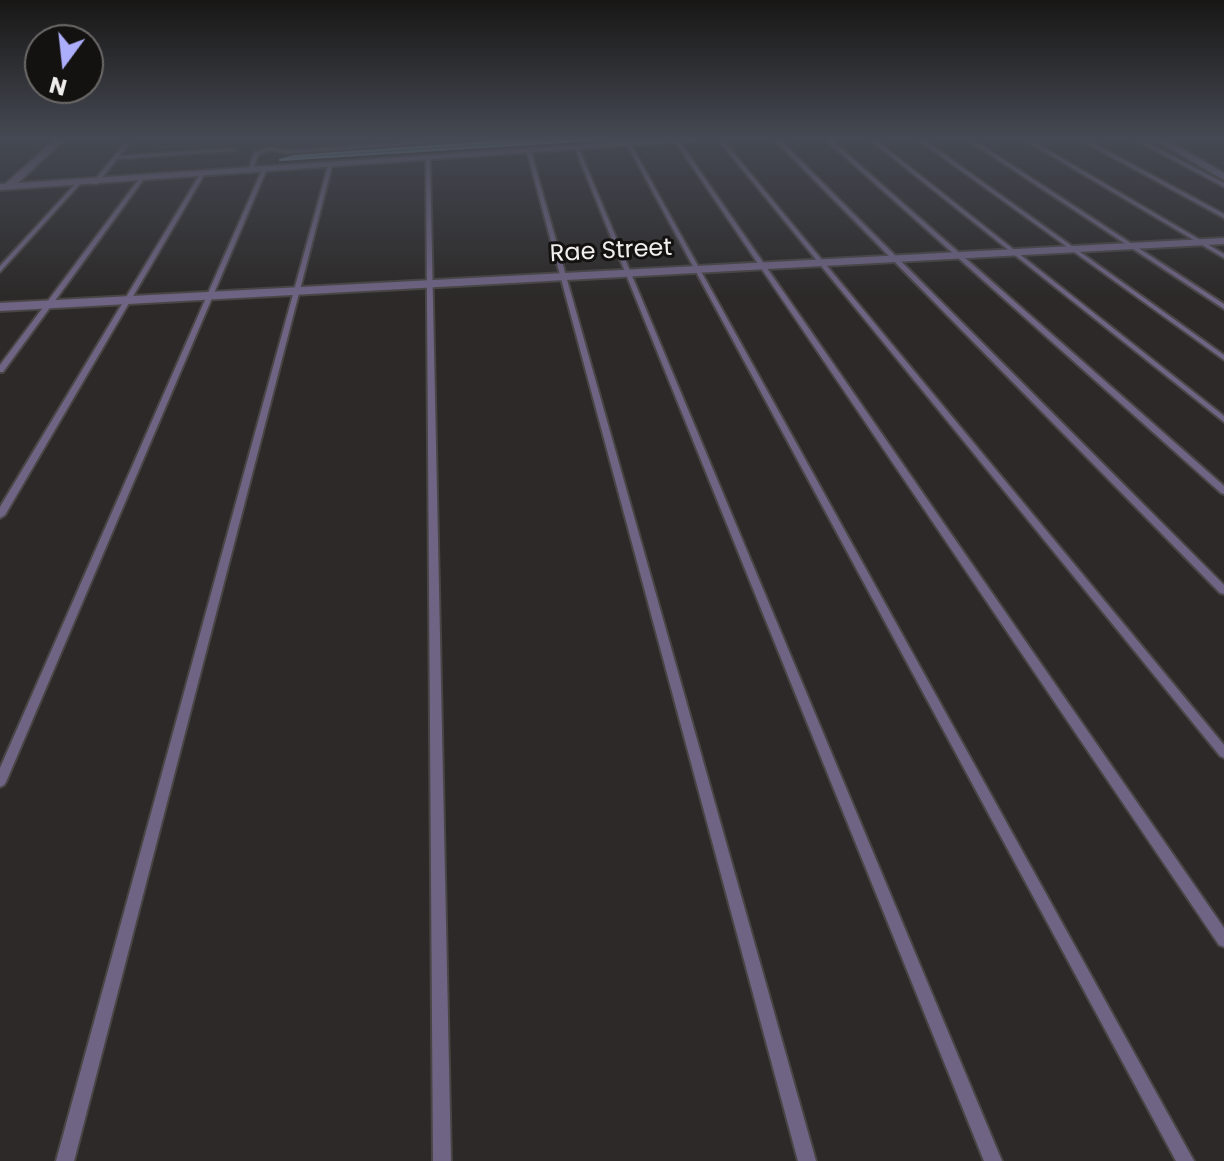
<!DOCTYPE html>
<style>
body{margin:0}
#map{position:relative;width:1224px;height:1161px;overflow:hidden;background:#2c2928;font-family:Poppins,sans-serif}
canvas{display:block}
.north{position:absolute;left:24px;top:24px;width:80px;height:80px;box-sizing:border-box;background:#131211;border:2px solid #6c6a69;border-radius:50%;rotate:195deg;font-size:22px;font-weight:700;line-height:32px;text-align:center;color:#f1efee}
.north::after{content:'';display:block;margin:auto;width:28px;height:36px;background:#adaefb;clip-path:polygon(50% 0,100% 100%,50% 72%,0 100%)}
</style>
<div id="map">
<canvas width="1224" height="1161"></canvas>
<div class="north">N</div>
</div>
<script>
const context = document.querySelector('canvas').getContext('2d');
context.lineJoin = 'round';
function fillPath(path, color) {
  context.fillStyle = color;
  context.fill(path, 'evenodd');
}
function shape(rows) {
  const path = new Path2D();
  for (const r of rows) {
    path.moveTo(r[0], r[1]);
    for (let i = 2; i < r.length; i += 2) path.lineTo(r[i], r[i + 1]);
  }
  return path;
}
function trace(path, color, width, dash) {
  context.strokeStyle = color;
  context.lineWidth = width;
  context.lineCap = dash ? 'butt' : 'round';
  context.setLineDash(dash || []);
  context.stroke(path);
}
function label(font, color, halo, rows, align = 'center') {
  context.font = font + ' Poppins,sans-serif';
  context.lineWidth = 6;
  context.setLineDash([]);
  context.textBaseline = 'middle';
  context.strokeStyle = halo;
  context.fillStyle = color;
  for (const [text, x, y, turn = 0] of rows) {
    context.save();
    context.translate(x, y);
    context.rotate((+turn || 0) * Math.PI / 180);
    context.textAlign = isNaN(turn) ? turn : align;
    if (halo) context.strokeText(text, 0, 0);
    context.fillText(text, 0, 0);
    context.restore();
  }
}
const water = shape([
 [545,138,627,138,280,160,294,156,545,138]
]);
fillPath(water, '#598095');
trace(water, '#87a1b0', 2);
const lane = shape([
 [478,138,503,138,289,153,269,150,258,155,252,172,250,173,248,172,254,153,269,148,289,151,478,138],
 [717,138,721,138,1224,745,1224,758,1220,756,717,138],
 [773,138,778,138,1224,585,1224,594,1220,593,773,138],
 [824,138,829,138,1224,486,1224,494,1221,493,824,138],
 [868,138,873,138,1224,416,1224,422,868,138],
 [916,138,921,138,1224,355,1224,360,916,138],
 [965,138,970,138,1224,304,1224,309,965,138],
 [1022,138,1027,138,1224,254,1224,258,1022,138],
 [1077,138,1083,138,1224,214,1224,218,1077,138],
 [1132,138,1138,138,1224,183,1224,187,1132,138],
 [675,141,679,141,1224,928,1224,947,1219,945,675,141],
 [125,143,129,144,119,156,234,149,236,150,117,159,97,184,93,184,93,182,125,143],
 [627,144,631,145,1194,1161,1176,1161,627,144],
 [575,148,579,149,1002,1161,984,1161,575,148],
 [529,151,531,152,816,1161,798,1161,527,152,529,151],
 [428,158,430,159,451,1161,433,1161,426,159,428,158],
 [330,165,332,166,74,1161,56,1161,328,166,330,165],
 [262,170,266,171,6,782,4,785,0,787,0,768,262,170],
 [200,174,204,175,5,515,0,518,0,507,200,174],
 [139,179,143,180,3,372,0,372,0,365,139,179],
 [76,183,80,184,0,272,0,266,76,183]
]);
const street = shape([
 [57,138,66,138,18,183,683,138,729,138,0,190,0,184,5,184,57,138],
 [1152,138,1163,138,1224,173,1224,180,1152,138],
 [1224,238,1224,244,0,311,0,303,1224,238]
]);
trace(lane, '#484544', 4);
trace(street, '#484544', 4);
fillPath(lane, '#6f6484');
fillPath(street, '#6f6484');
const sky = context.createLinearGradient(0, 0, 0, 301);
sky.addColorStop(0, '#181716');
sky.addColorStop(0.46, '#454953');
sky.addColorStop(1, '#45495300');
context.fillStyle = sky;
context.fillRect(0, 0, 1224, 301);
label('24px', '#f1efee', '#131211', [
 ["Rae Street",611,252,-3]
]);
</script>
